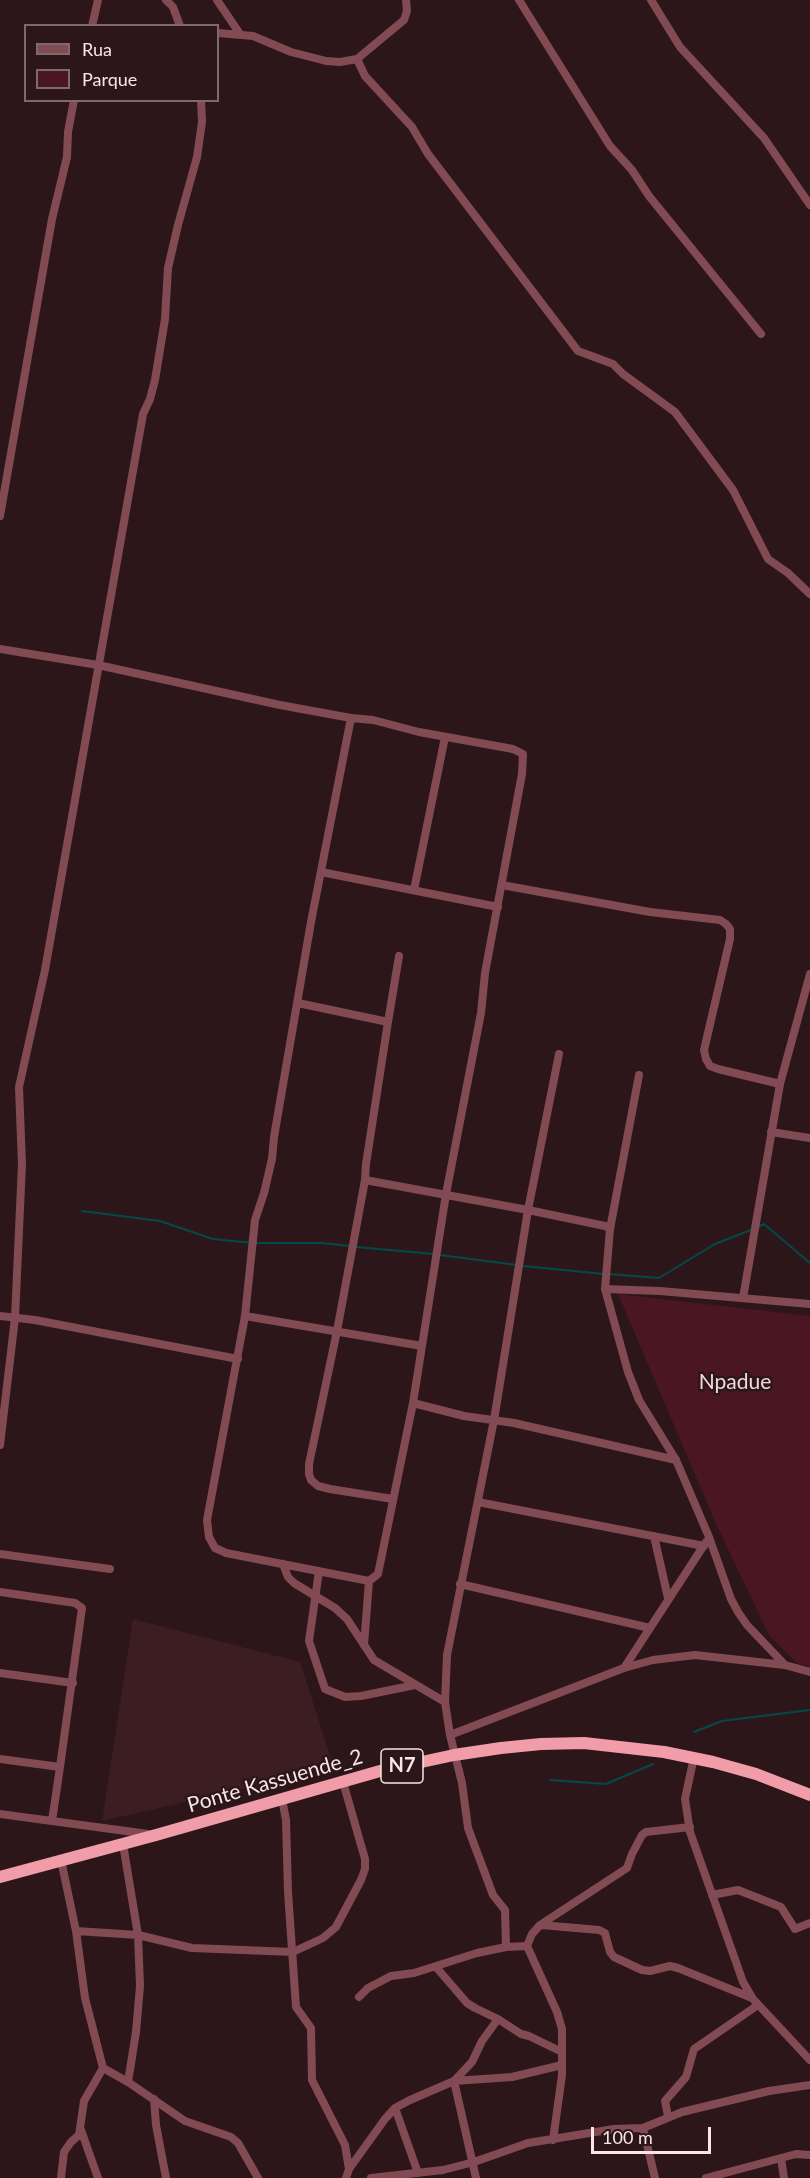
<!DOCTYPE html>
<style>
body{margin:0}
#map{position:relative;width:810px;height:2178px;overflow:hidden;background:#2d161a;font-family:Lato,sans-serif}
canvas{display:block}
.legend{position:absolute;left:24px;top:24px;width:195px;height:78px;box-sizing:border-box;background:#2d161a;border:2px solid #7e696c;margin:0;padding:8px 10px;list-style:none;font-size:18px;color:#f8e6e8}
.legend li{display:flex;align-items:center;gap:12px;height:30px}
.legend b{width:30px;border:2px solid #7e696c}
.scale{position:absolute;left:591px;top:2127px;width:120px;height:27px;box-sizing:border-box;border:3px solid #f8e6e8;border-top:0;padding-left:8px;font-size:18px;line-height:21px;white-space:nowrap;color:#f8e6e8;-webkit-text-stroke:4px #2d161a;paint-order:stroke}
</style>
<div id="map">
<canvas width="810" height="2178"></canvas>
<ul class="legend">
<li><b style="height:8px;background:#824b54"></b>Rua</li>
<li><b style="height:16px;background:#4a1621"></b>Parque</li>
</ul>
<div class="scale">100 m</div>
</div>
<script>
const context = document.querySelector('canvas').getContext('2d');
context.lineJoin = 'round';
function fillPath(path, color) {
  context.fillStyle = color;
  context.fill(path, 'evenodd');
}
function shape(rows) {
  const path = new Path2D();
  for (const r of rows) {
    path.moveTo(r[0], r[1]);
    for (let i = 2; i < r.length; i += 2) path.lineTo(r[i], r[i + 1]);
  }
  return path;
}
function trace(path, color, width, dash) {
  context.strokeStyle = color;
  context.lineWidth = width;
  context.lineCap = dash ? 'butt' : 'round';
  context.setLineDash(dash || []);
  context.stroke(path);
}
function label(font, color, halo, rows, align = 'center') {
  context.font = font + ' Lato,sans-serif';
  context.lineWidth = 5;
  context.setLineDash([]);
  context.textBaseline = 'middle';
  context.strokeStyle = halo;
  context.fillStyle = color;
  for (const [text, x, y, turn = 0] of rows) {
    context.save();
    context.translate(x, y);
    context.rotate((+turn || 0) * Math.PI / 180);
    context.textAlign = isNaN(turn) ? turn : align;
    if (halo) context.strokeText(text, 0, 0);
    context.fillText(text, 0, 0);
    context.restore();
  }
}
fillPath(shape([
 [133,1619,300,1662,334,1768,102,1821]
]), '#3c1d22');
fillPath(shape([
 [618,1294,810,1316,810,1667,797,1663,769,1635,717,1526]
]), '#4a1621');
trace(shape([
 [82,1211,160,1221,213,1239,253,1243,322,1243,350,1246],
 [758,1227,764,1224,810,1263],
 [356,1247,434,1254],
 [440,1255,517,1265],
 [523,1266,604,1274],
 [609,1274,659,1278,715,1244,753,1229],
 [694,1732,722,1721,810,1710],
 [550,1780,606,1784,653,1764]
]), '#004a4a', 2);
trace(shape([
 [166,0,173,7,180,26],
 [217,0,240,34],
 [519,0,610,146,632,170,649,196,761,334],
 [651,0,680,47,764,138,810,205],
 [92,26,98,0],
 [218,33,253,36,291,52,326,61,340,62,357,59,404,20,407,11,406,0],
 [357,59,365,76,412,127,428,154,578,351,613,364,623,374,675,412,733,490,768,559,788,573,810,594],
 [0,516,52,219,67,157,68,132,74,100],
 [0,649,98,665,280,705,351,718,373,720,419,732,513,749,523,754,522,774,485,973,481,1013,446,1194,413,1403,378,1574,369,1581,226,1553,215,1548,209,1537,207,1520,245,1316,255,1220,264,1193,272,1159,274,1137,311,922,351,718],
 [321,872,498,907],
 [502,885,650,912,720,920,726,924,730,929,730,939,704,1050,706,1059,710,1066,718,1069,780,1084,810,974],
 [414,890,445,737],
 [298,1003,388,1022,366,1164,365,1180,528,1210,605,1226,610,1229],
 [388,1022,399,956],
 [639,1075,610,1229,605,1289,628,1372,639,1400,676,1460,709,1537,731,1599,738,1612,747,1625,785,1665],
 [771,1132,810,1138],
 [365,1180,337,1331,309,1464,309,1474,311,1480,318,1486,330,1489,393,1499],
 [605,1289,660,1291,810,1304],
 [743,1298,780,1084],
 [0,1316,35,1320,238,1359],
 [245,1316,422,1346],
 [413,1403,464,1416,514,1423,676,1460],
 [0,1445,15,1318,22,1164,19,1087,45,970,143,414,150,399,155,380,165,319,168,268,178,225,197,157,202,122,201,100],
 [478,1502,704,1546],
 [654,1536,668,1598],
 [0,1554,110,1569],
 [283,1564,288,1577,294,1583,335,1608,347,1619,374,1660,445,1702],
 [319,1571,309,1641,325,1689,345,1697,361,1696,415,1685],
 [460,1584,650,1628],
 [0,1592,75,1603,82,1608,60,1767,0,1759],
 [364,1645,369,1581],
 [624,1668,706,1542],
 [0,1673,73,1683],
 [450,1735,445,1702,447,1655,494,1420,528,1210,559,1054],
 [694,1757,685,1799,690,1832,743,1982,753,1999,810,2060],
 [282,1799,286,1820,288,1892,296,2007,311,2028,312,2080,345,2145,349,2169],
 [0,1814,148,1834],
 [52,1821,60,1767],
 [123,1844,138,1935,140,1986,136,2032,128,2082],
 [61,1860,76,1931,85,1998,103,2068,128,2082,185,2121,231,2137,238,2143,258,2178],
 [712,1895,738,1890,781,1907,795,1929,810,1923],
 [541,1925,599,1930,605,1933,610,1952,614,1957,642,1970,650,1971,670,1966,678,1968,752,1998],
 [76,1931,138,1935,192,1948,293,1952,323,1938,336,1927,361,1880,365,1869,365,1859,343,1782],
 [527,1946,506,1947,505,1910,493,1895,468,1828,462,1783,450,1735,624,1668,653,1660,695,1655,785,1665,810,1672],
 [436,1967,467,2003,475,2008,498,2019,521,2034,529,2036,562,2052],
 [359,1997,368,1988,391,1976,414,1973,477,1953,506,1947],
 [154,2099,156,2125,166,2178],
 [395,2108,418,2173],
 [668,2116,665,2101,686,2077,694,2049,758,2005],
 [643,2128,655,2178],
 [81,2130,98,2178],
 [553,2140,562,2075,562,2029,557,2012,527,1946,532,1934,540,1925,627,1868,632,1854,642,1835,646,1832,690,1827],
 [781,2158,784,2178],
 [61,2178,64,2152,71,2142,79,2135,84,2101,103,2068],
 [346,2178,349,2169,385,2119,395,2108,410,2100,454,2081,512,2077,562,2065],
 [371,2178,443,2170,474,2162,528,2143,614,2129,643,2128,682,2112,769,2091,810,2085],
 [476,2178,454,2081,472,2062,482,2041,498,2019],
 [706,2178,796,2154,810,2155]
]), '#824b54', 8);
trace(shape([
 [0,1877,156,1835,380,1771,454,1755,501,1748,541,1744,584,1743,664,1752,713,1762,756,1774,810,1795]
]), '#f09da9', 12);
for (const [x, y, w] of [
 [402,1766,42]
]) {
  const box = new Path2D();
  box.roundRect(x - w / 2, y - 17, w, 34, 4.5);
  context.fillStyle = '#2d161a';
  context.fill(box);
  trace(box, '#f8e6e8', 1.5);
}
label('bold 20px', '#f8e6e8', null, [
 ["N7",402,1766]
]);
label('21px', '#f1d8db', '#2d161a', [
 ["Npadue",735,1382]
]);
label('21px', '#f8e6e8', '#2d161a', [
 ["Ponte Kassuende_2",275,1781,-16]
]);
</script>
